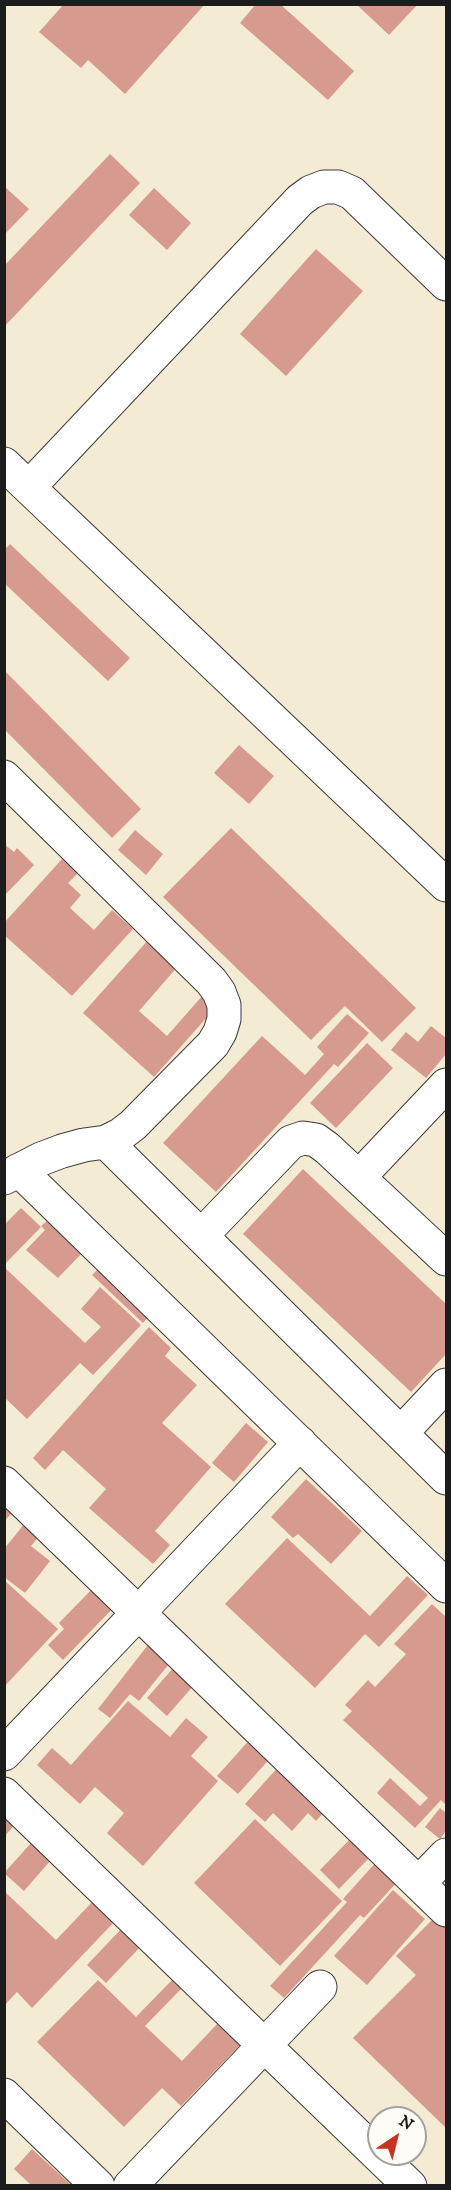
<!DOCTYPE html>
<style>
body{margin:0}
#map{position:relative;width:451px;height:2190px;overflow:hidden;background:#f4ebd5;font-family:"IM FELL DW Pica",serif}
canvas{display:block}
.frame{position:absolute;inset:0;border:6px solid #1c1c1c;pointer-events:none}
.north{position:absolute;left:367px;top:2106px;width:60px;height:60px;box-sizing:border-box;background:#fdfcf7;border:2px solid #a3a29f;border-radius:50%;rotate:35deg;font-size:16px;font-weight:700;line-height:24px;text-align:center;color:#1c1c1c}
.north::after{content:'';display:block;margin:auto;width:21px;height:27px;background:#c8321e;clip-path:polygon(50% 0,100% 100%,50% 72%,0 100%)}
</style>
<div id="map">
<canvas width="451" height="2190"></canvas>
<div class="frame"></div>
<div class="north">N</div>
</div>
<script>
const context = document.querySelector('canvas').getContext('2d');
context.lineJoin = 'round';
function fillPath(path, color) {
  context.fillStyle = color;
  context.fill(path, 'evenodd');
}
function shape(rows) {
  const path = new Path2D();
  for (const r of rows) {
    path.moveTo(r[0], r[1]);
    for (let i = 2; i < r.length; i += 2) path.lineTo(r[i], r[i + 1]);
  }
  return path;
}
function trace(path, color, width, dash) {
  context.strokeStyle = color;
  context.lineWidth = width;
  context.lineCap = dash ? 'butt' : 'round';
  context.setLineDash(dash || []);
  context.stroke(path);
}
fillPath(shape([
 [64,4,205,4,125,94,88,60,81,68,39,32],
 [256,4,280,4,354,71,328,100,240,23],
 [356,4,418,4,389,35],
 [110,154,140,183,4,327,4,266],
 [4,186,29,209,4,235],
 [154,188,191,223,167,250,129,215],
 [316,249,363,291,286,376,240,334],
 [10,544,130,658,108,681,4,583,4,550],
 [4,670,141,809,112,838,4,729],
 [239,745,274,776,249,804,214,773],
 [231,828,416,1008,382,1042,345,1006,311,1040,163,897],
 [135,830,163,854,146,875,118,850],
 [4,844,14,852,17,848,34,865,4,896],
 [62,859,78,873,68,883,81,895,70,908,94,930,112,910,133,929,72,996,4,935,4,923],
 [149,939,179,965,139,1011,167,1036,203,995,216,1007,154,1077,83,1013],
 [347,1014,369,1033,338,1067,334,1064,216,1192,163,1143,262,1036,305,1075,324,1054,317,1047],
 [431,1026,446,1038,446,1054,426,1078,391,1050,406,1032,418,1042],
 [367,1043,393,1068,336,1128,310,1103],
 [303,1169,446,1304,446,1354,411,1392,243,1234],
 [21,1208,41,1227,4,1265,4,1225],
 [47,1221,82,1253,58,1278,26,1250,45,1230,41,1226],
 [4,1267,85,1343,101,1327,81,1309,100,1287,141,1325,93,1375,80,1363,27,1419,4,1397],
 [99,1268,149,1316,143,1323,92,1275],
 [149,1327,171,1348,165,1356,197,1385,162,1423,211,1467,155,1531,170,1545,153,1564,89,1508,106,1489,63,1450,45,1470,33,1458],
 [246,1423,268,1442,234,1482,212,1463],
 [306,1479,362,1531,331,1564,298,1534,293,1538,271,1517],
 [4,1498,16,1509,4,1521],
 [25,1523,40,1535,31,1546,50,1561,25,1593,4,1577,4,1549],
 [287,1538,370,1616,407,1576,428,1595,379,1647,365,1634,315,1688,225,1604],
 [4,1580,58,1629,4,1687],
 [96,1585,116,1605,63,1660,48,1645,64,1629,59,1623],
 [432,1604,446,1617,446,1805,441,1800,415,1828,377,1793,390,1778,420,1806,428,1798,343,1720,352,1711,345,1705,368,1680,375,1687,406,1654,394,1644],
 [151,1641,173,1659,139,1701,130,1694,110,1718,98,1709],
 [174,1667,194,1685,167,1716,147,1698],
 [128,1701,170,1737,186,1718,208,1737,191,1756,218,1781,143,1866,107,1833,124,1813,95,1787,80,1804,37,1765,52,1748,71,1765],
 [253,1736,274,1754,238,1794,217,1776],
 [279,1766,327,1809,316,1821,308,1813,292,1831,273,1813,265,1822,245,1804],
 [440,1808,446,1813,446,1831,440,1839,425,1827],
 [4,1809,18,1821,4,1837],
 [255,1819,342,1901,280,1966,194,1883],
 [350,1839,369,1858,339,1889,320,1870],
 [32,1842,51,1860,24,1891,4,1873],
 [377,1861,399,1880,364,1918,360,1915,284,1998,270,1986,347,1902,343,1899],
 [393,1890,425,1919,367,1985,334,1956],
 [4,1891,56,1940,95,1899,117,1919,32,2008,17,1992,4,2006],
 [437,1915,446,1926,446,2128,353,2038,416,1975,396,1956],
 [124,1926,143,1944,106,1983,87,1965],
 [98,1980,136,2017,172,1980,181,1989,145,2026,182,2061,220,2021,242,2043,181,2106,162,2088,124,2127,37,2042],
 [32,2149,67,2181,72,2186,32,2186,14,2169]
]), '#d69a8e');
const minor = shape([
 [4,464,446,885],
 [29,487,300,200,311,192,324,187,338,187,352,193,446,284],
 [4,777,211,981,219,992,224,1005,224,1019,220,1032,213,1044,133,1125,120,1135,106,1142,84,1145,62,1151,41,1159,4,1178],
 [106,1142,446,1478],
 [19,1170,446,1586],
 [359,1177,446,1085],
 [201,1236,291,1142,303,1138,316,1140,327,1148,446,1259],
 [401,1433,446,1385],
 [4,1483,446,1910],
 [4,1754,300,1443],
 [4,1794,410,2186],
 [419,1883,446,1855],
 [4,2095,98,2186],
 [130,2186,320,1987]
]);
trace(minor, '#3c3b38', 35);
trace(minor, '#fff', 33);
</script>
